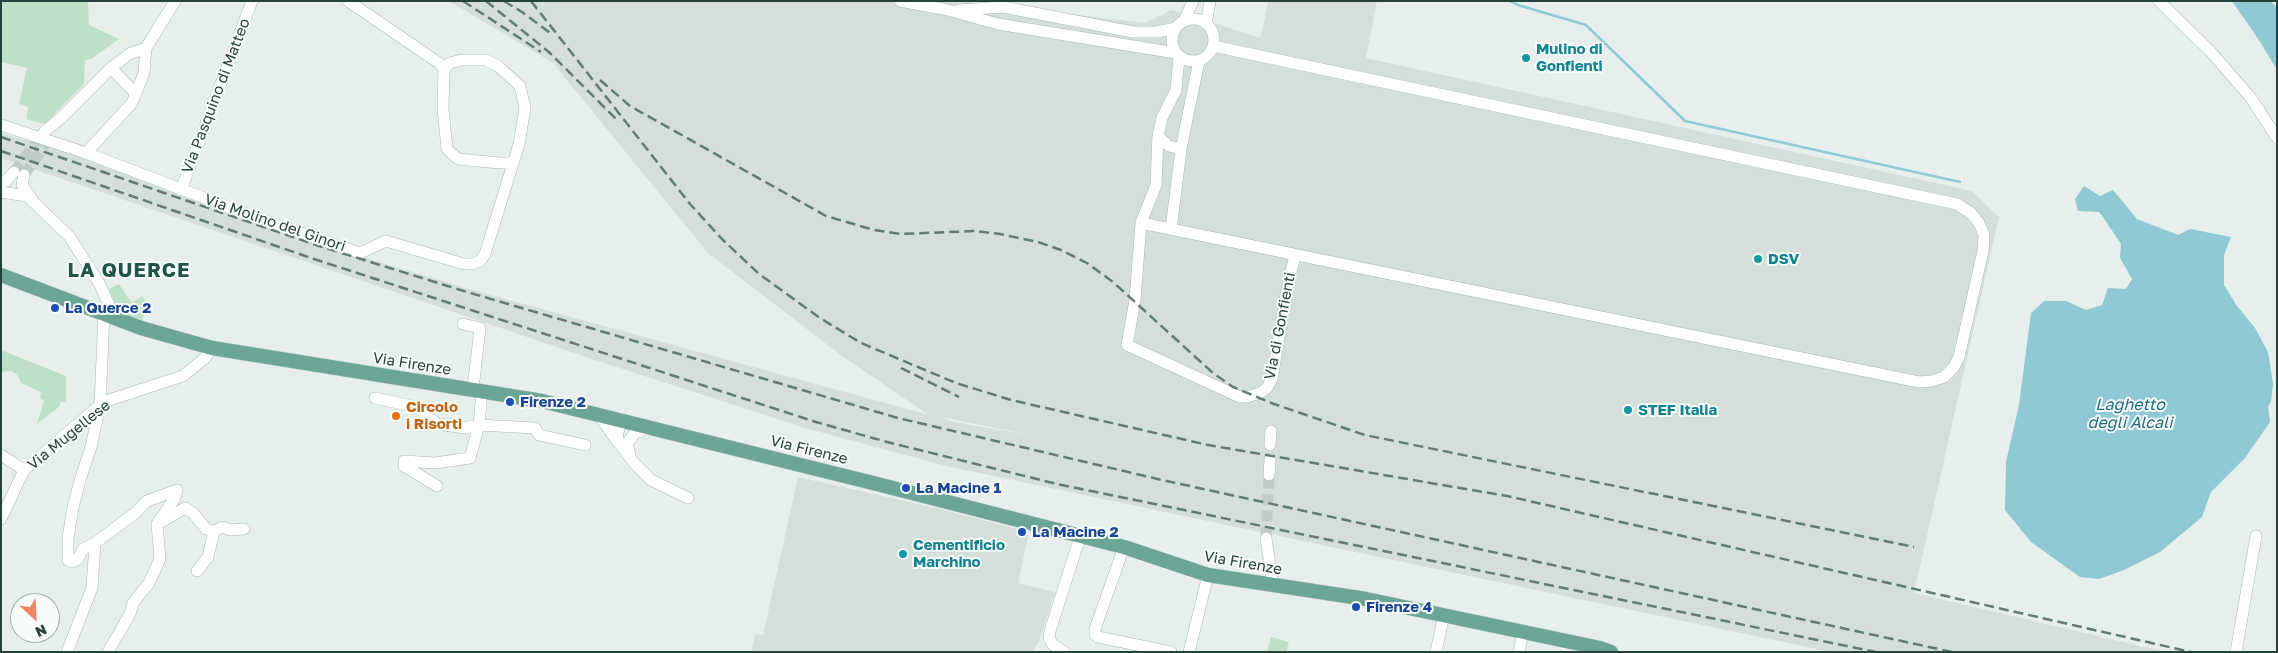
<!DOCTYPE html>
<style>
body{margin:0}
#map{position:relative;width:2278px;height:653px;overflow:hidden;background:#e6efeb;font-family:"Golos Text",sans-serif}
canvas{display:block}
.frame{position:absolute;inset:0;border:2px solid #24423a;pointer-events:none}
.north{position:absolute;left:10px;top:593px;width:50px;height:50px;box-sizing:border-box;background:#f7fbf9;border:1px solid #a3b1ad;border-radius:50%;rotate:155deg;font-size:14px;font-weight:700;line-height:20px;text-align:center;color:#24423a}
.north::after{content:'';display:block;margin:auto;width:18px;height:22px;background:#f4845f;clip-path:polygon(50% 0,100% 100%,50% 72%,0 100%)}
</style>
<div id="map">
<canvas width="2278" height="653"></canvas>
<div class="frame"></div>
<div class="north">N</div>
</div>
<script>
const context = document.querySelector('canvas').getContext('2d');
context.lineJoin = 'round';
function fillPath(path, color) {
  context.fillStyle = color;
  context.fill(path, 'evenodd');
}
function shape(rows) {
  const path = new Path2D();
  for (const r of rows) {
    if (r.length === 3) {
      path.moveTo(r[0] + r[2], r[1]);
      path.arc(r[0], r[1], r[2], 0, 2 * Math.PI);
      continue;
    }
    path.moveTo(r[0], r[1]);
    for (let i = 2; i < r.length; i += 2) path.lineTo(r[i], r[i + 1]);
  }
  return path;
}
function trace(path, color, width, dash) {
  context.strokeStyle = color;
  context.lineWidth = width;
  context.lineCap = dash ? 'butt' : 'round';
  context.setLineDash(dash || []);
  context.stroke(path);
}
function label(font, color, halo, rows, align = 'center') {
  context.font = font + ' "Golos Text",sans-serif';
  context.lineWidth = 4;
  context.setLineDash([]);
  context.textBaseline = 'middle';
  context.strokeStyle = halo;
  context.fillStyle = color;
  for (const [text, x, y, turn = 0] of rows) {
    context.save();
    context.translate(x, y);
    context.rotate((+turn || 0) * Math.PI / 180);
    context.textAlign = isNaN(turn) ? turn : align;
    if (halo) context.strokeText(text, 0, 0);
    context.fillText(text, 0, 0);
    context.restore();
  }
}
fillPath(shape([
 [449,1,960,1,1145,23,1172,10,1261,38,1268,1,1377,1,1366,58,1972,191,1999,217,1914,593,2166,652,1831,652,946,466,805,428,592,359,1,158,1,133,82,157,215,207,366,258,469,289,929,415,842,356,708,253,553,63],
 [941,417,1040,437,1041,437,954,422],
 [798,477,936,508,1029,532,1018,583,1055,592,1039,641,1032,652,751,652,755,634,763,635]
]), '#d4dfda');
fillPath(shape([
 [1,1,88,1,89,25,119,39,91,59,85,60,84,84,45,124,26,119,28,107,19,104,27,68,1,62],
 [119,284,132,303,142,296,148,304,141,323,119,313,109,289],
 [1,350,66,376,66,402,61,402,59,407,37,424,44,400,40,399,41,392,21,383,18,376,12,371,1,372],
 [1271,637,1289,642,1286,652,1267,652]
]), '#bfe0c8');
fillPath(shape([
 [2232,1,2271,1,2277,9,2277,70,2261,43],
 [2084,186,2100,196,2113,190,2137,219,2178,235,2190,229,2231,237,2224,255,2224,285,2237,306,2255,328,2268,352,2273,384,2271,402,2268,406,2270,422,2245,458,2211,492,2202,517,2160,552,2124,570,2099,579,2080,577,2031,542,2005,510,2006,462,2019,405,2031,313,2044,301,2066,301,2086,310,2102,305,2108,288,2126,289,2132,279,2120,258,2121,244,2103,217,2099,212,2078,211,2075,199]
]), '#8ec9d4');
trace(shape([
 [1510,1,1518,5,1586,25,1685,121,1960,182]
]), '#8ec9d4', 2.5);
trace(shape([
 [14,172,44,132],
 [24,175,52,135],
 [1266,538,1269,475]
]), '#bfccc8', 11, [11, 5.5]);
const minor = shape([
 [900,1,948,10,998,24,1176,53],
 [2159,1,2211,52,2251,98,2277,138],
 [959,10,1003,7,1133,32,1157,32,1176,28],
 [1193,40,21],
 [1184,21,1193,1],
 [1206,24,1210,1],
 [1179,57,1176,90,1162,118,1158,136,1156,185,1141,223,1919,382,1931,381,1944,377,1954,367,1959,357,1983,251,1984,235,1979,223,1971,213,1957,204,1213,46],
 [111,68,136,94],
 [444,69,443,109,447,149,458,159,499,163,513,163],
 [1,125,86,153,260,219,360,253,386,241,464,264,472,264,480,261,485,254,519,144,525,108,520,86,498,66,486,60,461,60,450,63,444,69,439,63,348,1],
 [44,132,62,117,111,68,129,54,146,48],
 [1158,136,1169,146,1181,149],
 [86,153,132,103,144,73,146,48,175,1],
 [24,175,22,185,32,199],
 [1,182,6,181,14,172],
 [181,190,252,1],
 [1,192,27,196,69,236,99,283,115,318],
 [1141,223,1135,300,1127,345,1240,397,1247,397,1260,393,1267,388,1272,379,1287,289,1295,255],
 [1171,229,1181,149,1199,61],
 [104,314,100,405,91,447,81,477,73,507,68,538,68,560,72,562,77,560,83,549,95,543,135,513,147,501,177,490,175,498,157,524],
 [463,324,480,328,473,389],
 [375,398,412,406,422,411,437,424,465,428,479,425,535,428,539,435,585,445],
 [598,414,617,441],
 [622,420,617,435,619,443,634,463,651,480,688,498],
 [1270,445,1271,431],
 [1,455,24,470],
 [630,455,627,444,634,434,644,429,651,429],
 [1269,475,1270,459],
 [437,486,404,466,404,461,435,463,470,458,479,425,482,391],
 [1,519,24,470,100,405,109,400,183,376,205,358,212,348],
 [161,522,185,508,193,513,206,529,214,531,223,527,230,530,244,529],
 [1266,538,1273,585],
 [1124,547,1095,629,1095,634,1098,637,1171,652],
 [197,571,208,557,214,531],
 [67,652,92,588,95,543],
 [108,652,130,614,133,603,149,583,160,559,157,524],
 [1064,652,1053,645,1049,638,1050,631,1080,537],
 [1189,652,1208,575],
 [1436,652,1444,615],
 [1519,652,1523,632],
 [2236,652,2256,536]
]);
const major = shape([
 [1,275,141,328,212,348,542,401,877,484,1124,547,1208,575,1366,599,1600,648,1611,652]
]);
trace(minor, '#a8b8b2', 12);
trace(major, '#c2cac8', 15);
trace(minor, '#fff', 11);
trace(major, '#6aa596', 14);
trace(shape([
 [463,1,541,52],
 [486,1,550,53,619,122],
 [504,1,522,12,553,35],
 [531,1,690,204,722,239,759,274,820,318,861,343,956,383,1011,400,1208,445,1507,496,2191,652],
 [600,80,630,106,826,216,874,230,901,234,976,231,1000,234,1038,242,1061,250,1087,263,1113,282,1213,373,1233,387,1274,404,1365,435,1914,547],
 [1,137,319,246,467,292,898,418,1162,480,1952,652],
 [1,151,314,259,816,422,887,442,1057,484,1876,652],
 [901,368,959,397]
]), '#5f7d75', 2.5, [10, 5]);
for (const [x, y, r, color] of [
 [1526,58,5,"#0f9aa8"],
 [1758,259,5,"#0f9aa8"],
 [55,308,5,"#1a4fb4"],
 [510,402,5,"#1a4fb4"],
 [1628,410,5,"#0f9aa8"],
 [396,416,5,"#e8710a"],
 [906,488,5,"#1a4fb4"],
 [1022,532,5,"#1a4fb4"],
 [903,554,5,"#0f9aa8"],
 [1356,607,5,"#1a4fb4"]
]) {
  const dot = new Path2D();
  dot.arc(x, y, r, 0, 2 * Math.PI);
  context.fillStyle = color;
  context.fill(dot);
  trace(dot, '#f7fbf9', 2);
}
label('bold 15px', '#0d838f', '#f7fbf9', [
 ["Mulino di",1536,49],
 ["Gonfienti",1536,66],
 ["DSV",1768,259],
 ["STEF Italia",1638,410],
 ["Cementificio",913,545],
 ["Marchino",913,562]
], 'left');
label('15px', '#24423a', '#f7fbf9', [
 ["Via Pasquino di Matteo",216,96,-69],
 ["Via Molino del Ginori",275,223,19],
 ["Via di Gonfienti",1280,326,-79],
 ["Via Firenze",412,364,9],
 ["Via Mugellese",69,435,-39],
 ["Via Firenze",809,450,14],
 ["Via Firenze",1243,563,10]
]);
label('bold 15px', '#164399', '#f7fbf9', [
 ["La Querce 2",65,308],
 ["Firenze 2",520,402],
 ["La Macine 1",916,488],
 ["La Macine 2",1032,532],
 ["Firenze 4",1366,607]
], 'left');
label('bold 15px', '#c56008', '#f7fbf9', [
 ["Circolo",406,407],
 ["i Risorti",406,424]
], 'left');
label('italic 16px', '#1c6f80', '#f7fbf9', [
 ["Laghetto",2130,405],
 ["degli Alcali",2130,423]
]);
context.letterSpacing = '1px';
label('bold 20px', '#1f5548', '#f7fbf9', [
 ["LA QUERCE",129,271]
]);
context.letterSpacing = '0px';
</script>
